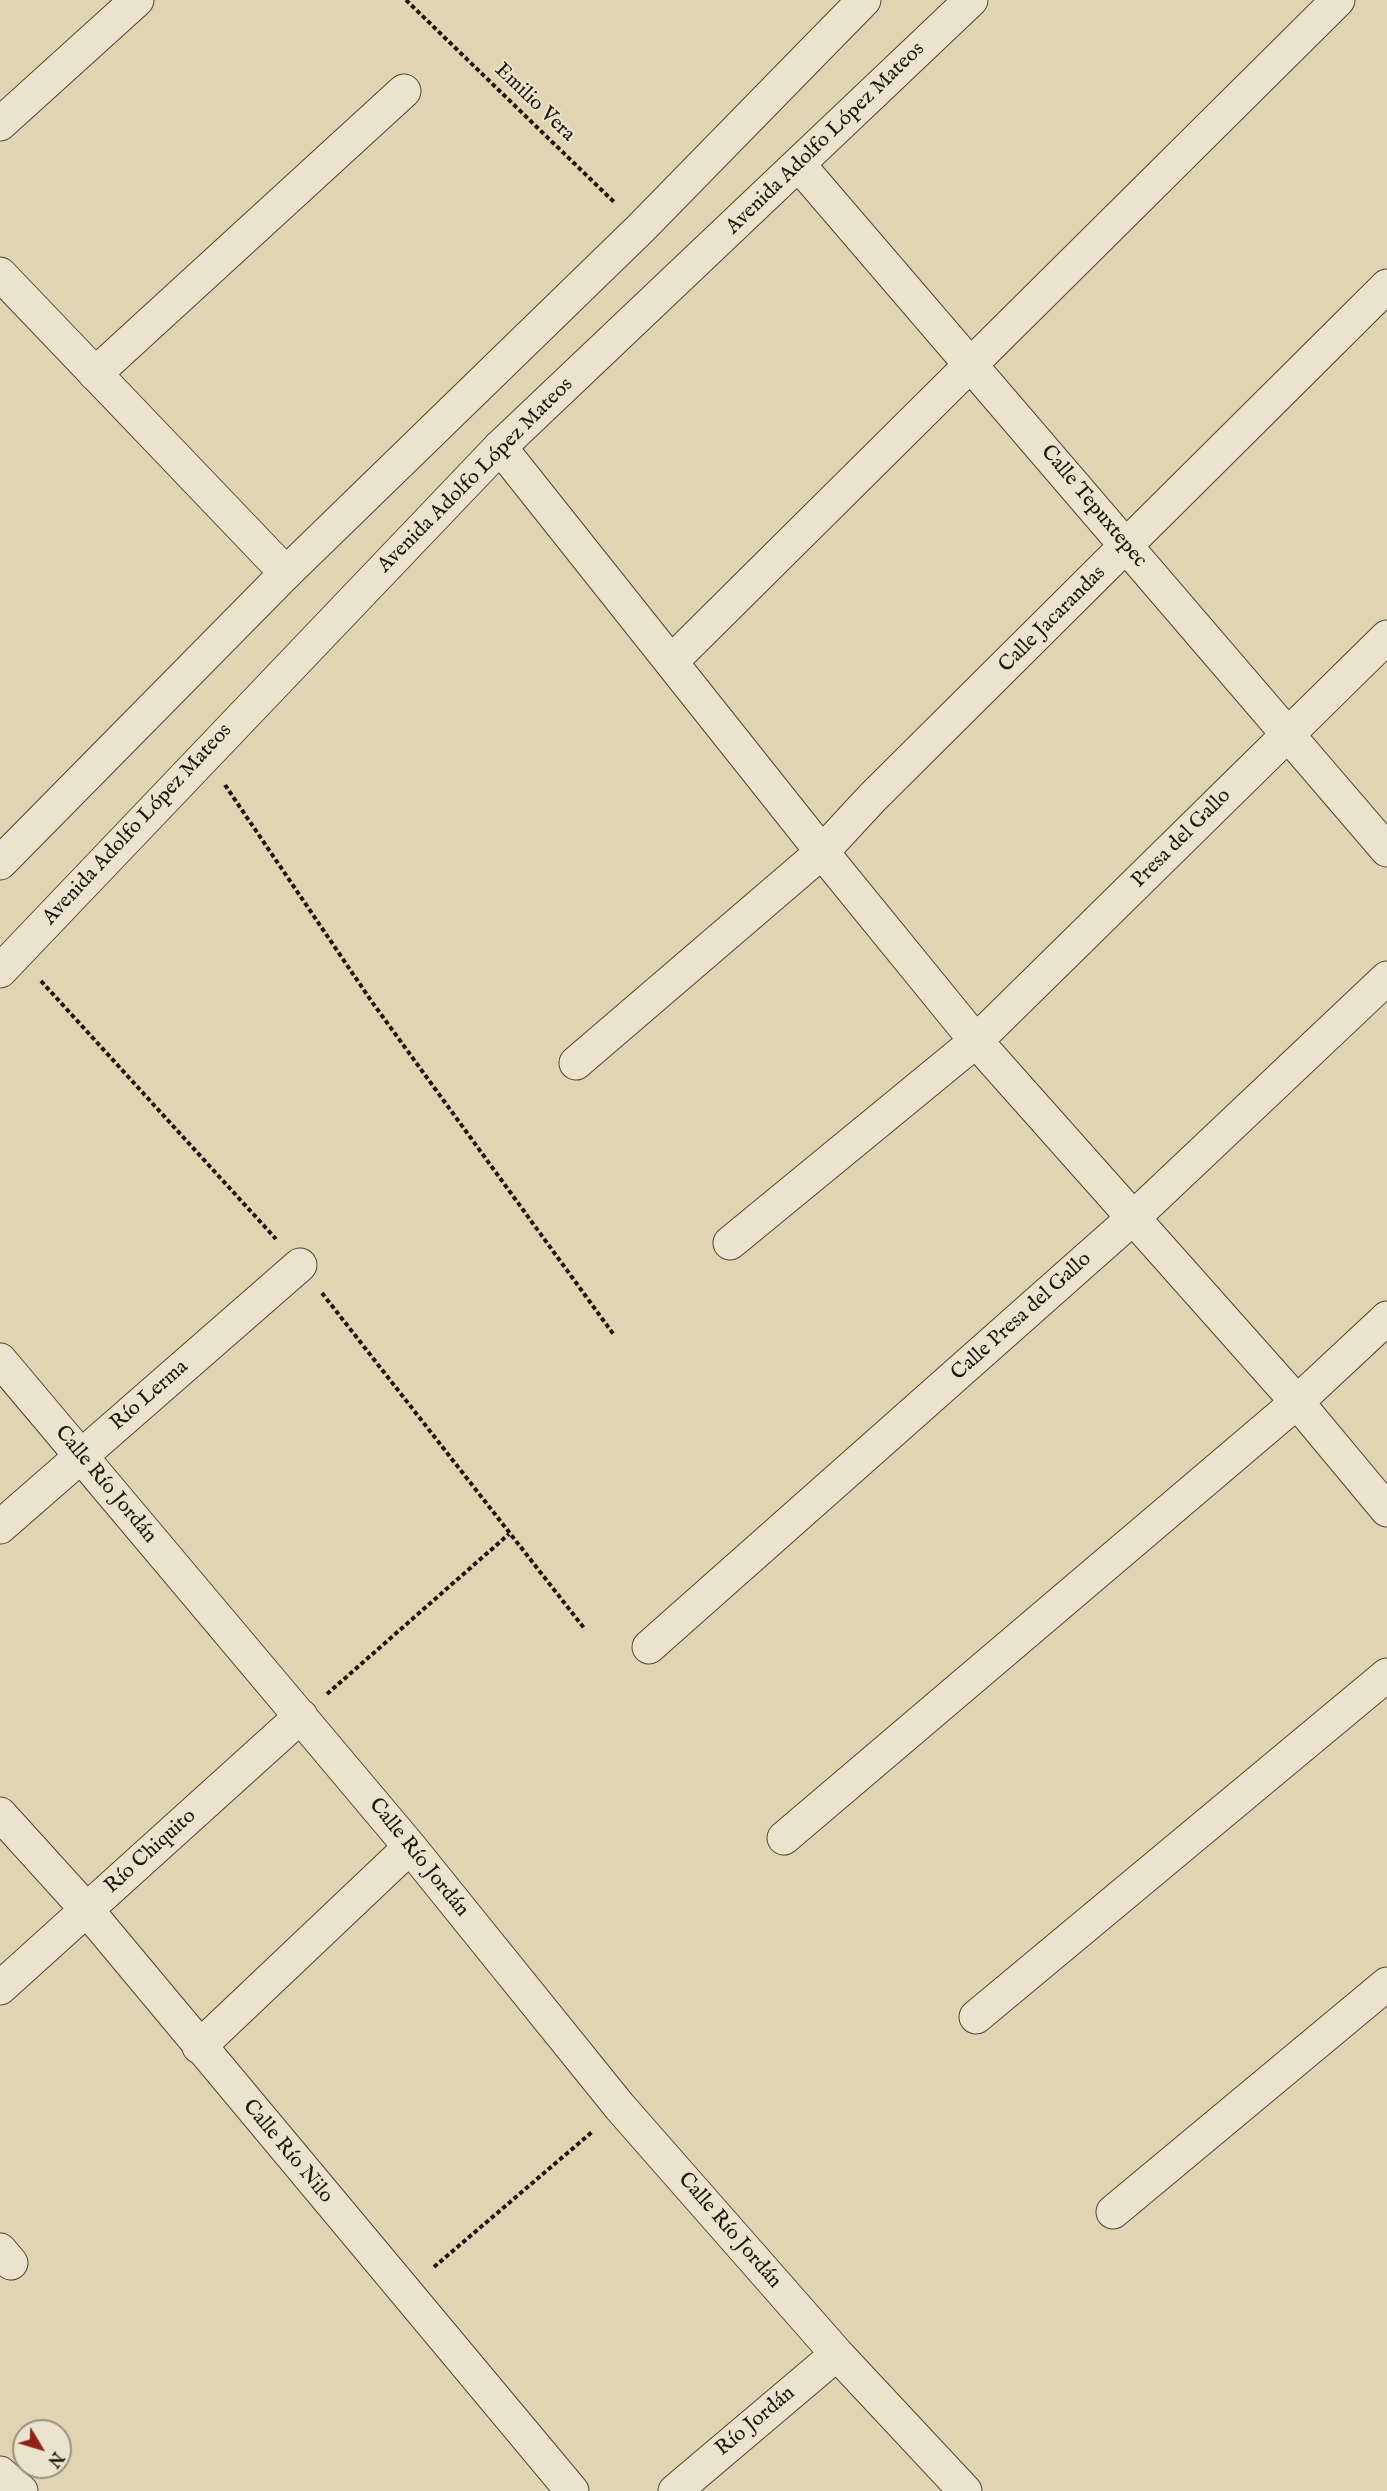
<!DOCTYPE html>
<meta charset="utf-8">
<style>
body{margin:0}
#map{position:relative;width:1387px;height:2491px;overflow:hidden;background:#e0d4b2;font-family:"IM FELL English",serif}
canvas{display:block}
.north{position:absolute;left:12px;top:2419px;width:60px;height:60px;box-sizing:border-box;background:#ebe3cd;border:2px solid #9a9180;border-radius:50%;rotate:128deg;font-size:16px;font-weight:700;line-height:24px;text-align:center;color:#20160c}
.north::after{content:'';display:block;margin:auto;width:21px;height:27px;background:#8f2418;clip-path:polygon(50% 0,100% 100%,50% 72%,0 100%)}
</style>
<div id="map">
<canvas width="1387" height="2491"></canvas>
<div class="north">N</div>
</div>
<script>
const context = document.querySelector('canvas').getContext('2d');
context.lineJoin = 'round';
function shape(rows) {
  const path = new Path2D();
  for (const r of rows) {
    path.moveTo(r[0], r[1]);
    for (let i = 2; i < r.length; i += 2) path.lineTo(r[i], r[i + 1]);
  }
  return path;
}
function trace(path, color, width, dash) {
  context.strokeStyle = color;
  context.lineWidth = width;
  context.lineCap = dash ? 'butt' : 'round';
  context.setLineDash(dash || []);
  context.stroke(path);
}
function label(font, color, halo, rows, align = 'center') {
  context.font = font + ' "IM FELL English",serif';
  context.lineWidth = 4.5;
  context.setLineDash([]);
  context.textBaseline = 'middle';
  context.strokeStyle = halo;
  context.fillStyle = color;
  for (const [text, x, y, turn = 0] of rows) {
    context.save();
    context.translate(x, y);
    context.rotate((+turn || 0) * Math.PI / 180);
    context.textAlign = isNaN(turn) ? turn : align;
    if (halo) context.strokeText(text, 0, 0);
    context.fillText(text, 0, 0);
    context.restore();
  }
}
const minor = shape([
 [0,124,137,0],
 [799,165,1387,850],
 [0,274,286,573],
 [95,374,404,91],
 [500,447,822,852,976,1041,1297,1402,1387,1510],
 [671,662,1338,0],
 [576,1063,822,852,872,798,1387,286],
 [730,1243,976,1041,1387,637],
 [0,1360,410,1847,620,2107,837,2354,965,2491],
 [0,1527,300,1265],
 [649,1647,1133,1218,1387,978],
 [0,1814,87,1910,572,2491],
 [784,1838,1297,1402,1387,1318],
 [0,1988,301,1716],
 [976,2017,1387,1675],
 [199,2047,410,1847],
 [1113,2212,1387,1984],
 [0,2250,11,2263],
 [0,2473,21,2491],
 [675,2491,837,2354]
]);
const tertiary = shape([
 [0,863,286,573,641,228,864,0],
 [0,971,500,447,971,0]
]);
trace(minor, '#504636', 35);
trace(tertiary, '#504636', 35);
trace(shape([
 [406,0,614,202],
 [225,785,372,1002,614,1335],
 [41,981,276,1239],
 [322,1293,584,1628],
 [327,1694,509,1534],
 [434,2267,592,2132]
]), '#20160c', 4, [4.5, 3]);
trace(minor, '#ebe3cd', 33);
trace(tertiary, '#ebe3cd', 33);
label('21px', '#20160c', '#ebe3cd', [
 ["Emilio Vera",534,103,44],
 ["Avenida Adolfo López Mateos",826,139,-44],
 ["Avenida Adolfo López Mateos",476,476,-45],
 ["Calle Tepuxtepec",1093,507,50],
 ["Calle Jacarandas",1053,620,-45],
 ["Avenida Adolfo López Mateos",138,825,-47],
 ["Presa del Gallo",1182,839,-45],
 ["Calle Presa del Gallo",1022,1317,-42],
 ["Río Lerma",150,1396,-41],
 ["Calle Río Jordán",105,1485,50],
 ["Río Chiquito",151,1852,-42],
 ["Calle Río Jordán",418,1858,51],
 ["Calle Río Nilo",287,2152,50],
 ["Calle Río Jordán",729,2231,49],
 ["Río Jordán",756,2422,-40]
]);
</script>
